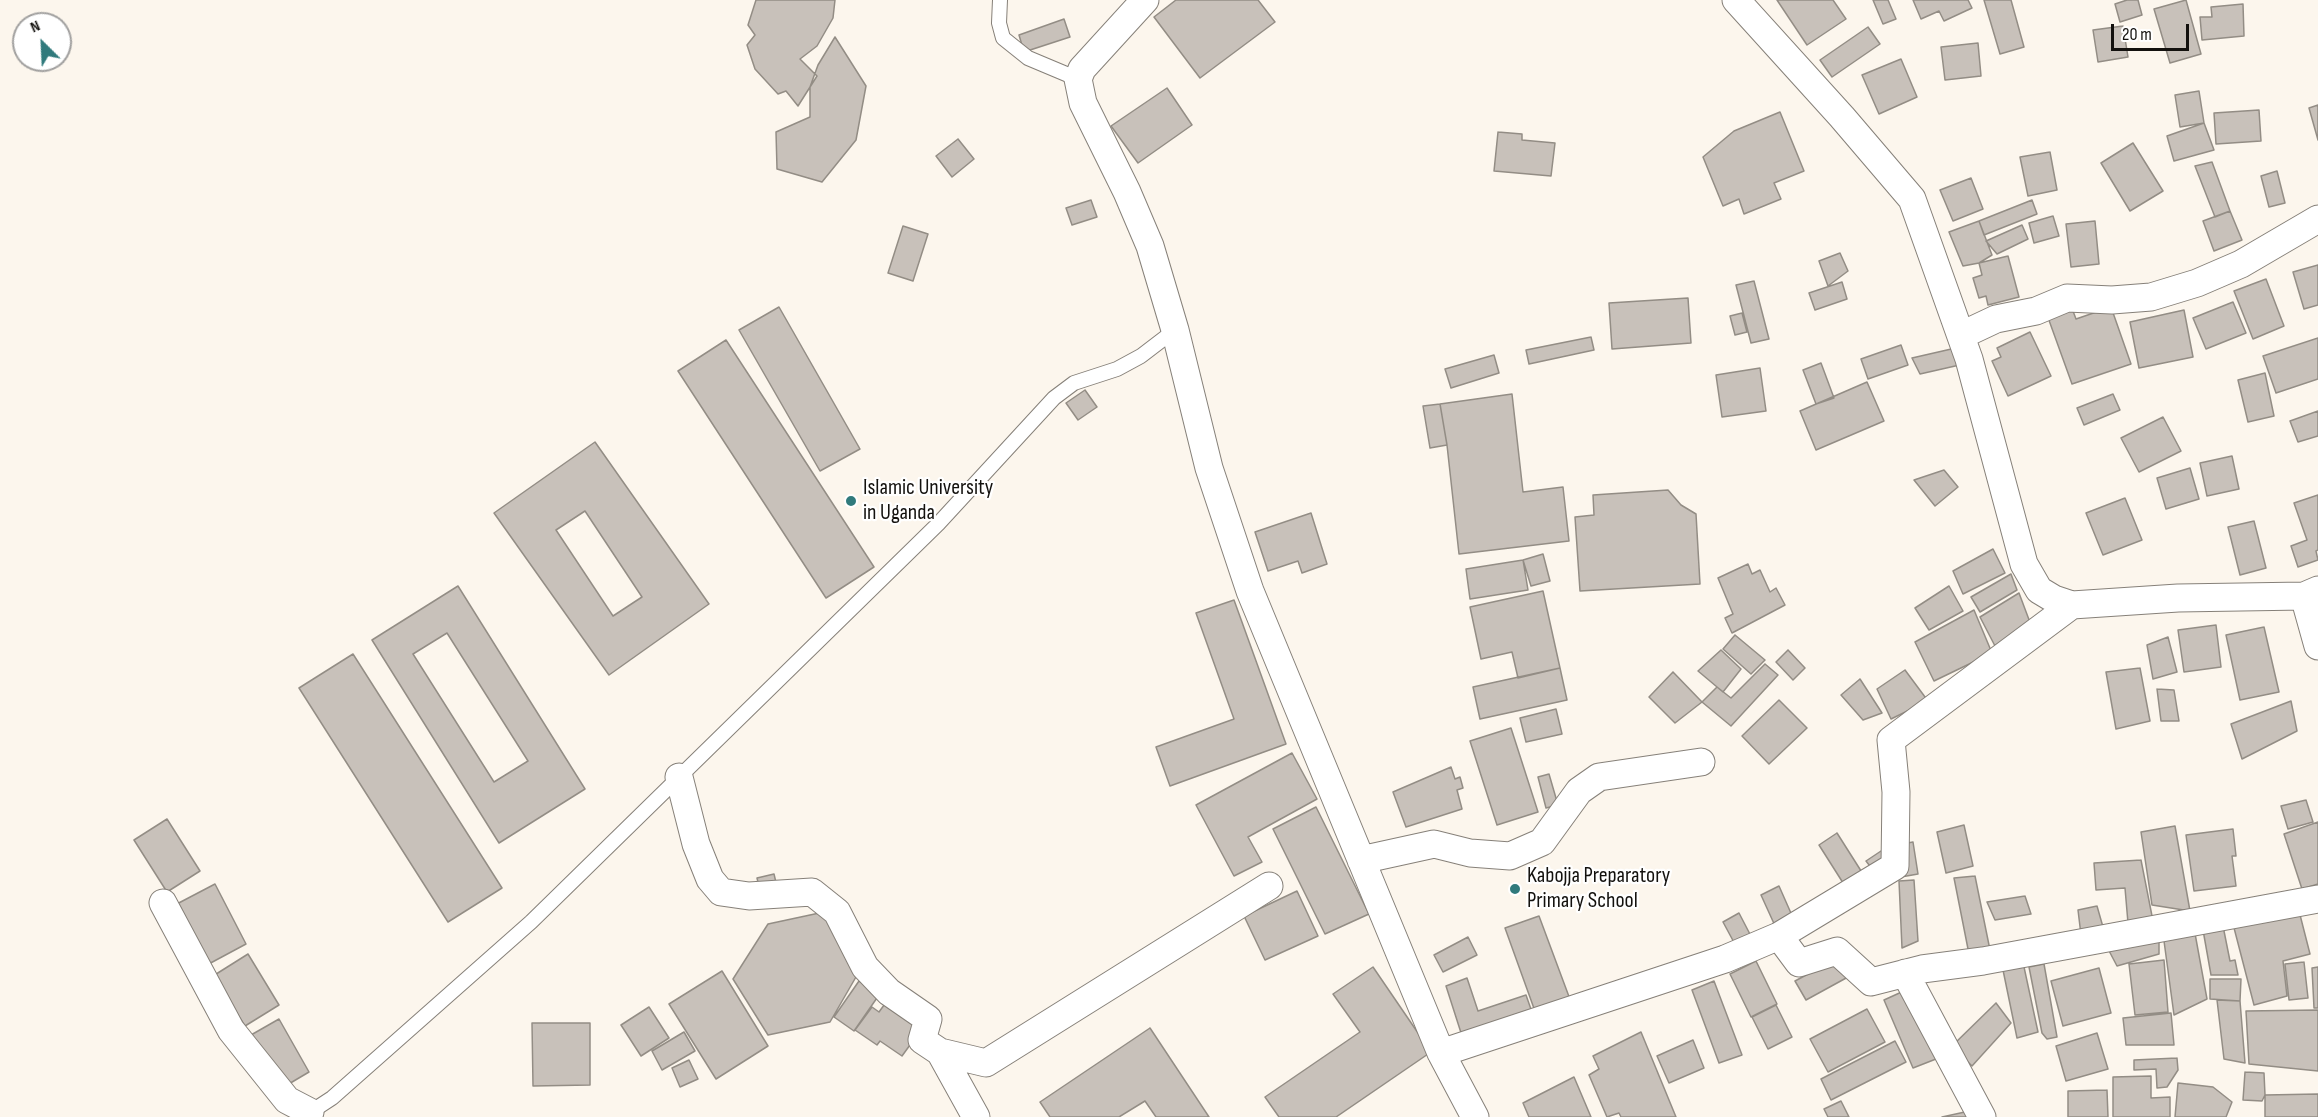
<!DOCTYPE html>
<style>
body{margin:0}
#map{position:relative;width:2318px;height:1117px;overflow:hidden;background:#fcf6ed;font-family:"Sofia Sans Condensed",sans-serif}
canvas{display:block}
.north{position:absolute;left:12px;top:12px;width:60px;height:60px;box-sizing:border-box;background:#fff;border:2px solid #a1a09f;border-radius:50%;rotate:336deg;font-size:16px;font-weight:700;line-height:24px;text-align:center;color:#13110e}
.north::after{content:'';display:block;margin:auto;width:21px;height:27px;background:#307a7c;clip-path:polygon(50% 0,100% 100%,50% 72%,0 100%)}
.scale{position:absolute;left:2111px;top:24px;width:78px;height:27px;box-sizing:border-box;border:3px solid #13110e;border-top:0;padding-left:8px;font-size:18px;line-height:21px;white-space:nowrap;color:#13110e;-webkit-text-stroke:4px #fff;paint-order:stroke}
</style>
<div id="map">
<canvas width="2318" height="1117"></canvas>
<div class="north">N</div>
<div class="scale">20 m</div>
</div>
<script>
const context = document.querySelector('canvas').getContext('2d');
context.lineJoin = 'round';
function fillPath(path, color) {
  context.fillStyle = color;
  context.fill(path, 'evenodd');
}
function shape(rows) {
  const path = new Path2D();
  for (const r of rows) {
    path.moveTo(r[0], r[1]);
    for (let i = 2; i < r.length; i += 2) path.lineTo(r[i], r[i + 1]);
  }
  return path;
}
function trace(path, color, width, dash) {
  context.strokeStyle = color;
  context.lineWidth = width;
  context.lineCap = dash ? 'butt' : 'round';
  context.setLineDash(dash || []);
  context.stroke(path);
}
function label(font, color, halo, rows, align = 'center') {
  context.font = font + ' "Sofia Sans Condensed",sans-serif';
  context.lineWidth = 4.5;
  context.setLineDash([]);
  context.textBaseline = 'middle';
  context.strokeStyle = halo;
  context.fillStyle = color;
  for (const [text, x, y, turn = 0] of rows) {
    context.save();
    context.translate(x, y);
    context.rotate((+turn || 0) * Math.PI / 180);
    context.textAlign = isNaN(turn) ? turn : align;
    if (halo) context.strokeText(text, 0, 0);
    context.fillText(text, 0, 0);
    context.restore();
  }
}
const building = shape([
 [756,0,835,0,833,18,817,46,800,59,817,76,798,106,786,91,778,94,755,69,747,45,755,35,748,25,756,0],
 [1176,0,1258,0,1275,22,1200,78,1154,17,1176,0],
 [1777,0,1833,0,1846,19,1807,45,1777,0],
 [1873,0,1888,0,1896,19,1883,24,1873,0],
 [1913,0,1968,0,1972,8,1944,21,1939,11,1921,19,1913,0],
 [1984,0,2011,0,2024,47,2000,54,1984,0],
 [2127,0,2138,0,2142,15,2120,22,2115,4,2127,0],
 [2186,0,2201,54,2170,63,2154,9,2186,0],
 [2243,4,2244,36,2202,40,2200,17,2212,17,2211,7,2243,4],
 [1064,19,1070,37,1024,52,1019,35,1064,19],
 [2123,26,2128,57,2098,62,2093,30,2123,26],
 [1868,27,1880,44,1832,77,1820,60,1868,27],
 [835,37,866,86,856,140,822,182,777,169,776,132,810,117,810,87,818,65,835,37],
 [1978,43,1981,76,1945,80,1941,47,1978,43],
 [1901,59,1917,97,1879,114,1862,75,1901,59],
 [1167,88,1192,125,1138,163,1111,126,1167,88],
 [2199,91,2204,123,2180,127,2175,95,2199,91],
 [2318,105,2318,140,2309,108,2318,105],
 [2259,110,2261,141,2216,144,2214,113,2259,110],
 [1780,112,1804,171,1774,183,1781,199,1744,214,1739,199,1723,206,1703,157,1734,131,1780,112],
 [2204,123,2214,150,2174,161,2167,136,2204,123],
 [1498,132,1522,134,1522,140,1555,143,1551,176,1494,171,1498,132],
 [958,139,974,159,952,177,936,156,958,139],
 [2133,143,2163,191,2130,211,2101,163,2133,143],
 [2050,152,2057,190,2028,196,2020,157,2050,152],
 [2212,162,2230,211,2215,217,2195,166,2212,162],
 [2277,171,2285,203,2269,207,2261,176,2277,171],
 [1971,178,1983,209,1953,221,1940,190,1971,178],
 [1091,200,1097,217,1072,225,1066,208,1091,200],
 [2032,200,2037,214,1984,235,1979,221,2032,200],
 [2230,211,2242,240,2214,251,2203,221,2230,211],
 [2053,216,2059,236,2034,243,2029,223,2053,216],
 [1979,221,1992,255,1979,263,1963,266,1949,232,1979,221],
 [2095,221,2099,264,2071,267,2066,224,2095,221],
 [2022,225,2028,239,1997,254,1986,241,2022,225],
 [903,226,928,234,913,281,888,273,903,226],
 [1840,253,1848,271,1828,286,1819,261,1840,253],
 [2008,256,2019,297,1988,305,1986,296,1979,298,1973,278,1982,275,1979,263,2008,256],
 [2318,265,2318,305,2304,309,2293,272,2318,265],
 [2266,279,2284,326,2253,339,2234,291,2266,279],
 [1754,281,1769,339,1751,343,1736,285,1754,281],
 [1842,282,1847,299,1815,310,1809,293,1842,282],
 [1688,298,1691,343,1612,349,1609,303,1688,298],
 [2233,302,2246,333,2206,349,2193,318,2233,302],
 [2070,303,2076,319,2111,307,2131,364,2072,384,2046,312,2070,303],
 [779,307,860,449,820,471,739,330,779,307],
 [2184,310,2193,357,2139,368,2130,322,2184,310],
 [1742,313,1747,332,1735,335,1730,316,1742,313],
 [2030,332,2051,376,2008,396,1992,361,2001,357,1997,348,2030,332],
 [1591,337,1594,350,1529,364,1526,350,1591,337],
 [2318,338,2318,379,2276,393,2263,356,2318,338],
 [726,340,874,567,826,598,678,371,726,340],
 [1901,345,1908,365,1868,379,1861,359,1901,345],
 [1960,347,1964,364,1920,374,1912,358,1960,347],
 [1494,355,1499,373,1451,388,1445,369,1494,355],
 [1821,363,1834,398,1816,404,1803,370,1821,363],
 [1760,368,1766,411,1722,417,1716,375,1760,368],
 [2265,373,2274,416,2248,422,2238,380,2265,373],
 [1867,382,1884,421,1816,450,1800,411,1867,382],
 [1085,390,1097,407,1078,420,1066,403,1085,390],
 [1512,394,1523,492,1563,487,1569,541,1459,554,1447,445,1440,404,1512,394],
 [2113,394,2120,410,2084,425,2077,408,2113,394],
 [1440,404,1447,445,1430,448,1423,406,1440,404],
 [2318,411,2318,436,2298,442,2290,421,2318,411],
 [2163,417,2181,451,2139,472,2121,438,2163,417],
 [595,442,709,604,609,675,494,513,595,442],
 [585,511,642,597,613,616,556,530,585,511],
 [2232,456,2239,489,2207,496,2200,463,2232,456],
 [2190,468,2199,499,2166,509,2157,478,2190,468],
 [1944,470,1958,487,1935,506,1914,480,1944,470],
 [1668,490,1681,505,1696,514,1700,584,1580,591,1575,517,1594,515,1593,495,1668,490],
 [2318,495,2318,550,2316,551,2318,560,2298,567,2291,546,2307,540,2294,503,2318,495],
 [2125,498,2142,540,2103,555,2086,513,2125,498],
 [1311,513,1327,564,1302,573,1298,561,1268,571,1255,532,1311,513],
 [2254,521,2266,568,2240,575,2228,527,2254,521],
 [1993,549,2005,573,1963,594,1953,571,1993,549],
 [1543,554,1550,581,1531,586,1523,560,1543,554],
 [1523,560,1528,590,1470,599,1466,569,1523,560],
 [1748,564,1752,574,1760,570,1770,592,1776,588,1785,605,1732,633,1725,618,1733,614,1718,578,1748,564],
 [2011,574,2017,590,1980,612,1971,597,2011,574],
 [458,586,585,789,499,843,372,640,458,586],
 [447,633,528,761,494,782,413,654,447,633],
 [1949,586,1963,611,1929,630,1915,608,1949,586],
 [1543,591,1560,668,1518,678,1512,652,1481,659,1470,607,1543,591],
 [2019,593,2031,625,1995,646,1980,617,2019,593],
 [1234,600,1286,744,1170,786,1156,747,1234,719,1196,613,1234,600],
 [1974,610,1992,653,1934,681,1915,642,1974,610],
 [2216,625,2221,667,2184,672,2178,630,2216,625],
 [2264,627,2279,692,2240,700,2226,635,2264,627],
 [1735,635,1765,660,1751,674,1723,649,1735,635],
 [2168,637,2177,672,2153,679,2147,645,2168,637],
 [1721,650,1741,669,1723,692,1698,671,1721,650],
 [1788,650,1805,668,1793,680,1776,662,1788,650],
 [353,654,502,888,448,922,299,688,353,654],
 [1765,664,1778,675,1731,726,1702,702,1717,687,1731,698,1765,664],
 [1560,668,1567,700,1480,719,1473,687,1560,668],
 [2140,668,2150,721,2116,729,2106,672,2140,668],
 [1905,670,1928,701,1891,719,1877,689,1905,670],
 [1673,672,1702,702,1675,723,1649,697,1673,672],
 [1860,679,1882,713,1863,720,1841,695,1860,679],
 [2157,689,2174,690,2179,721,2161,721,2157,689],
 [1779,700,1807,728,1769,764,1742,736,1779,700],
 [2291,701,2297,731,2242,759,2231,724,2291,701],
 [1556,709,1562,734,1526,742,1520,718,1556,709],
 [1511,728,1538,812,1497,825,1470,741,1511,728],
 [1292,753,1317,799,1248,837,1262,862,1234,876,1196,805,1292,753],
 [1451,767,1455,779,1460,777,1463,788,1457,790,1462,809,1406,827,1393,792,1451,767],
 [1549,774,1558,805,1546,808,1538,777,1549,774],
 [2306,800,2313,822,2288,829,2281,806,2306,800],
 [1316,807,1369,914,1325,934,1273,829,1316,807],
 [167,819,200,871,167,892,134,840,167,819],
 [2318,822,2318,884,2302,889,2284,834,2318,822],
 [1964,825,1973,866,1946,873,1937,832,1964,825],
 [2175,826,2190,911,2152,905,2141,832,2175,826],
 [2233,829,2236,856,2232,856,2236,886,2194,891,2186,835,2233,829],
 [1837,833,1863,874,1845,886,1819,845,1837,833],
 [1913,842,1918,874,1901,877,1896,845,1913,842],
 [1884,849,1890,859,1873,870,1866,861,1884,849],
 [2141,860,2153,921,2128,923,2125,888,2096,890,2094,863,2141,860],
 [774,874,778,891,761,895,757,878,774,874],
 [1975,876,1990,950,1969,954,1954,878,1975,876],
 [1914,880,1918,941,1902,948,1899,881,1914,880],
 [215,884,246,944,205,966,173,906,215,884],
 [1779,886,1794,920,1776,928,1761,895,1779,886],
 [1297,891,1318,936,1265,960,1244,916,1297,891],
 [2025,896,2031,914,1995,920,1987,902,2025,896],
 [2097,906,2105,934,2081,935,2078,910,2097,906],
 [2298,907,2310,954,2283,961,2287,996,2254,1005,2233,924,2298,907],
 [824,912,860,970,830,1022,768,1035,733,979,768,924,824,912],
 [1739,913,1753,940,1737,948,1723,922,1739,913],
 [1539,916,1571,1002,1536,1014,1505,928,1539,916],
 [2223,926,2230,961,2235,960,2238,975,2211,975,2203,930,2223,926],
 [2194,928,2207,999,2174,1015,2164,941,2194,928],
 [2159,934,2159,954,2117,966,2107,947,2159,934],
 [1468,937,1477,955,1443,972,1434,955,1468,937],
 [248,954,279,1005,245,1026,213,976,248,954],
 [1838,958,1848,977,1806,1000,1795,981,1838,958],
 [2164,960,2168,1012,2135,1015,2129,964,2164,960],
 [1756,961,1777,1004,1751,1017,1730,974,1756,961],
 [2304,962,2308,998,2289,1000,2285,964,2304,962],
 [2044,964,2057,1037,2047,1039,2042,1033,2029,967,2044,964],
 [1373,967,1431,1052,1336,1117,1279,1117,1265,1097,1360,1032,1333,994,1373,967],
 [2024,967,2038,1032,2017,1038,2003,970,2024,967],
 [2318,967,2318,1008,2314,1008,2312,968,2318,967],
 [2099,968,2111,1013,2063,1026,2051,981,2099,968],
 [722,971,768,1046,716,1079,669,1004,722,971],
 [1467,978,1478,1011,1526,995,1533,1015,1463,1039,1446,986,1467,978],
 [2210,979,2241,979,2240,1001,2210,999,2210,979],
 [859,981,879,995,854,1031,834,1017,859,981],
 [1714,981,1742,1055,1719,1063,1692,990,1714,981],
 [1906,990,1936,1059,1913,1068,1884,1000,1906,990],
 [2217,1000,2240,1001,2245,1063,2224,1059,2217,1000],
 [887,1001,923,1027,902,1056,880,1041,877,1045,855,1030,872,1007,879,1012,887,1001],
 [1996,1003,2011,1023,1972,1066,1952,1046,1996,1003],
 [1776,1005,1792,1037,1768,1049,1752,1017,1776,1005],
 [649,1007,669,1038,641,1056,621,1025,649,1007],
 [1867,1009,1885,1042,1828,1072,1810,1039,1867,1009],
 [2318,1010,2318,1071,2249,1064,2246,1011,2318,1010],
 [2171,1013,2174,1045,2126,1045,2123,1018,2171,1013],
 [279,1019,309,1072,282,1088,251,1035,279,1019],
 [532,1023,590,1023,590,1085,533,1086,532,1023],
 [1150,1028,1209,1117,1156,1117,1145,1101,1119,1117,1050,1117,1040,1102,1150,1028],
 [684,1032,695,1051,662,1070,652,1051,684,1032],
 [1641,1032,1676,1117,1621,1117,1619,1113,1607,1117,1589,1075,1599,1069,1593,1056,1641,1032],
 [2097,1033,2108,1069,2066,1081,2056,1046,2097,1033],
 [1693,1040,1704,1068,1669,1083,1657,1056,1693,1040],
 [1895,1041,1906,1062,1831,1100,1821,1079,1895,1041],
 [2177,1058,2178,1070,2167,1087,2157,1088,2156,1069,2134,1070,2134,1060,2177,1058],
 [689,1060,698,1079,680,1087,672,1068,689,1060],
 [2245,1072,2264,1073,2265,1095,2262,1101,2243,1100,2245,1072],
 [2151,1076,2151,1098,2170,1097,2170,1117,2113,1117,2113,1077,2151,1076],
 [1574,1077,1591,1117,1529,1117,1523,1103,1574,1077],
 [2178,1083,2213,1087,2232,1102,2226,1117,2175,1117,2178,1083],
 [2107,1090,2108,1117,2068,1117,2068,1091,2107,1090],
 [2318,1094,2318,1117,2265,1117,2265,1095,2318,1094],
 [1841,1101,1849,1117,1828,1117,1824,1109,1841,1101],
 [1974,1110,1975,1117,1942,1117,1974,1110]
]);
fillPath(building, '#c8c1ba');
trace(building, '#938d85', 1.5);
const service = shape([
 [1000,0,999,23,1003,38,1028,58,1078,79],
 [306,1115,332,1098,531,922,938,524,1054,398,1074,383,1117,369,1141,356,1175,330]
]);
const minor = shape([
 [1145,0,1082,69,1078,79,1083,103,1127,192,1150,246,1175,330,1209,468,1250,591,1441,1053,1475,1117],
 [1736,0,1842,117,1912,199,1969,359,2024,564,2039,590,2054,599,2072,605,2178,598,2304,596,2318,590],
 [1962,335,1996,319,2036,311,2067,298,2112,300,2151,297,2197,283,2241,264,2318,219],
 [2304,596,2318,646],
 [679,777,696,844,710,879,721,892,749,896,812,892,837,912,865,967,889,992,928,1019,922,1040,940,1052,976,1117],
 [1361,860,1434,844,1470,853,1510,856,1542,842,1579,791,1599,777,1701,762],
 [163,903,231,1030,287,1100,310,1112],
 [1779,936,1895,866,1896,792,1891,740,2072,605],
 [1905,973,1982,1117],
 [940,1052,986,1063,1269,886],
 [1441,1053,1725,959,1779,936,1799,963,1837,951,1871,982,1922,969,1983,961,2318,899]
]);
trace(service, '#868079', 16);
trace(minor, '#868079', 29);
trace(service, '#fff', 14);
trace(minor, '#fff', 27);
for (const [x, y, r, color] of [
 [851,501,6,"#307a7c"],
 [1515,889,6,"#307a7c"]
]) {
  const dot = new Path2D();
  dot.arc(x, y, r, 0, 2 * Math.PI);
  context.fillStyle = color;
  context.fill(dot);
  trace(dot, '#fff', 2);
}
label('22px', '#13110e', '#fff', [
 ["Islamic University",863,488],
 ["in Uganda",863,513],
 ["Kabojja Preparatory",1527,876],
 ["Primary School",1527,901]
], 'left');
</script>
